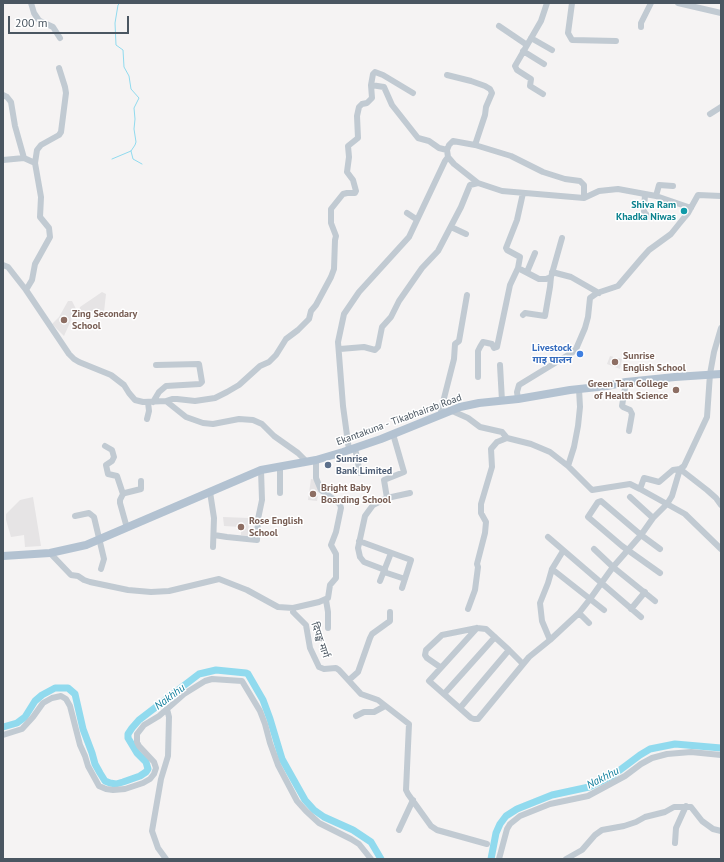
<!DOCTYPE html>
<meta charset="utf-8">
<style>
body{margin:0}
#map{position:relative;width:724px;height:862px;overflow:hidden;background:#f5f3f3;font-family:"PT Sans",sans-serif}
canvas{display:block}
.frame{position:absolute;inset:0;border:4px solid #4a5661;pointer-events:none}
.scale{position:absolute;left:8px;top:16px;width:121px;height:18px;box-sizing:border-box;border:2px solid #4a5661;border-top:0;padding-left:5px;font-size:12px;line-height:14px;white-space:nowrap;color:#4a5661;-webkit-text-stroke:3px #fff;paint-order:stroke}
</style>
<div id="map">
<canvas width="724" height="862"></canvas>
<div class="frame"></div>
<div class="scale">200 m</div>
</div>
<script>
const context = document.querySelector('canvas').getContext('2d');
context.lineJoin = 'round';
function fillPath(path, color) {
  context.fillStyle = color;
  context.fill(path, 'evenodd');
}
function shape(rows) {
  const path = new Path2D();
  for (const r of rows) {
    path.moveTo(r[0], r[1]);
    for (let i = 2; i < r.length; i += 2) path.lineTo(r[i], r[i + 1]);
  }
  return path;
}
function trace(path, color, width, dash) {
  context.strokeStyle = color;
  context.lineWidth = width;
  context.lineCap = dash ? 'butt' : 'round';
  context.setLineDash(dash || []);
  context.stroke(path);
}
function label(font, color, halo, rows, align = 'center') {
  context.font = font + ' "PT Sans","Noto Sans Devanagari",sans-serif';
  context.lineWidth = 3;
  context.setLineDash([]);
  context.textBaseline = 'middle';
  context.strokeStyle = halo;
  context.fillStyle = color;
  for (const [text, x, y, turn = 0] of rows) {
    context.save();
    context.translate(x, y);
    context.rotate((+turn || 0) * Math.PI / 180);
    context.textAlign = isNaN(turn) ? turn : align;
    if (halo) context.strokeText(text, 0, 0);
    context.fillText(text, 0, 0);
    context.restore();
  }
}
fillPath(shape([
 [102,292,106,294,104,312,79,311,80,307],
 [68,301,72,301,76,309,64,336,52,324,59,317],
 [610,356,622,359,620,369,607,364],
 [311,479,316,480,319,488,317,501,308,500],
 [33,497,41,546,25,547,24,535,11,537,6,520,6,514,20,500],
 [223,517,249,518,248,536,241,535,241,527,224,526]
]), '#e6e4e5');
trace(shape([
 [131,151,133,159,142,164],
 [112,159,131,151,135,145,136,142,134,129,135,119,134,108,139,98,131,89,129,76,124,67,123,50,116,45,115,23,118,5,120,3]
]), '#90daee', 1);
trace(shape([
 [3,727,17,723,25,717,35,701,42,695,55,688,68,688,75,694,83,729,92,753,95,764,100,773,105,781,110,783,116,784,123,782,140,776,146,772,148,769,146,762,137,753,128,738,128,734,132,728,139,720,199,674,216,670,246,673,248,674,263,700,270,719,282,759,305,800,314,810,324,817,353,830,371,842,381,859],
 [491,859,496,833,500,824,506,816,517,809,552,795,589,787,612,776,640,755,650,749,675,744,721,748]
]), '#90daee', 7);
trace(shape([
 [31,3,34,13,38,19,40,21,53,27,60,38],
 [572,3,568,33,572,40,616,41],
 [678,3,721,13],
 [499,26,527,45],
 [641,27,641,23,651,3],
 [531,38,552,50],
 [523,51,544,64],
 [447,75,471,81,485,86,490,89,492,93,486,107,485,115,475,145],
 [371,85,384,87,392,105,418,138,429,141,439,148,447,150,448,157,454,164,478,183,502,191,584,198],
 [543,94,530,86,531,79,517,70,515,66,541,21,547,3],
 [3,95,7,97,11,102,15,126,24,158],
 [710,114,721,107],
 [447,150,449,145,453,141,475,145,511,156,543,172,565,179,580,181,584,185,584,198,599,191,618,189,656,196,691,208],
 [3,160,24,158,35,163],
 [645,194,644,212,648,216,653,218],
 [656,196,659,185,673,186],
 [407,213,416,219],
 [451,227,466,234],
 [3,265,8,267,26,290,69,354,74,359,79,362,111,375,124,385,129,393,135,400,143,402,166,401,186,417,203,423,213,424,239,419,253,420,262,424,274,436,298,453,306,461],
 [518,268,520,257,507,250,506,248,517,220,523,193],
 [527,272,535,253],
 [552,272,571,277,599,293],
 [26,290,32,280,35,264,50,237,49,228,40,217,41,197,35,163,37,150,41,145,59,135,61,132,66,93,65,87,59,68],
 [523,315,525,313,545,316,550,287,551,277],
 [340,349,364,347,375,350,378,347,382,327,391,317,399,301,422,268,438,251,461,207,470,185,478,183],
 [500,365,502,401],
 [478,377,478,351,480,347,483,342,492,344,494,348,497,347,510,285,518,268,539,279,546,279,551,277,562,238],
 [626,382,622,406,623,407,630,410,632,414,629,431],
 [518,399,517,392,519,385,573,352,576,349,585,328,588,317,590,298,597,293,618,286,641,259,649,250,671,234,679,224,688,213,698,195,721,196],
 [166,401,172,399,177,399,195,401,215,398,227,392,239,385,260,366,269,362,276,355,286,339,298,330,309,319,311,311,316,305,331,277,334,269,335,240,336,236,331,223,331,209,343,194,347,193,355,193,356,191,353,180,347,172,349,157,348,146,358,138,357,116,359,107,362,104,367,103,372,98,371,85,373,74,375,72,383,75,413,93],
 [153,402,159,392,166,386,200,384,202,382,199,364,156,365],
 [450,410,468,418,480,427,502,432,507,438,531,444,550,452,568,466,592,490,630,484,640,489,685,514,721,549],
 [441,414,441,410,454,359,455,344,459,341,467,295],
 [147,419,149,411,148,402],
 [105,446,112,450,114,457,112,461,106,465,108,474,117,476,123,494],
 [355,448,360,473],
 [349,450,343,406,338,342,344,314,359,292,409,237,445,161,448,157],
 [280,466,280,493],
 [568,466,574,447,578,426,580,407,579,389],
 [640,489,644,478,659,482,673,470,680,469,684,466,707,417,710,374,714,352,721,328],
 [210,492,214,518,213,547],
 [630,497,653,518],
 [387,498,384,480,404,472,393,434],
 [75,516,89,513,94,517,104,559,101,569],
 [127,528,120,503,120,500,123,494,125,493,141,489,141,481],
 [214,535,227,537,257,540,258,519,262,500,261,470],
 [548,537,641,617],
 [359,541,411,560,402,588],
 [594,549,613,567,655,601],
 [660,549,641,535,601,501,598,502,588,517,622,546,660,573],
 [50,553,71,575,78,576,84,580,90,582,128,590,151,592,169,591,219,579,247,590,278,607,293,608,293,612,306,625,310,648,319,667,324,669,336,668,339,670,361,694,378,700,409,724,406,790,408,794,431,826,437,830,487,844],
 [552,569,604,610],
 [385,570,364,562,360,557,358,548,365,516,373,505,387,498,410,493],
 [384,572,405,579],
 [380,581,391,553],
 [326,600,328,612,328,628],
 [293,608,319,602,328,598,330,585,336,578,336,554,331,545,336,532,341,508,340,504,321,490,316,478,316,460],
 [468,609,475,590,478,567,477,564,485,533,486,522,481,513,481,504,492,467,491,449,497,442,507,438],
 [631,609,645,592],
 [579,613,589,623],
 [477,628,429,681,471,718,474,719,478,719,529,657,550,640,579,613,590,599,613,567,641,535,653,518,667,504,672,496,680,469,707,490,716,498,721,505],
 [550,640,542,621,540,603,548,583,552,569,563,551],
 [440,667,427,658,425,655,426,650,442,635,477,628,486,629,509,650,523,664],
 [349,680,358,672,370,638,372,634,390,621,390,612],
 [444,694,495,637],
 [460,708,509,650],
 [356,716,364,712,374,712,385,706],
 [3,735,22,729,33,717,43,703,52,698,61,696,66,699,70,706,80,745,85,756,88,766,99,786,106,789,113,790,125,789,143,783,150,779,154,774,156,768,154,762,139,746,137,742,137,734,144,725,159,716,184,694,205,681,212,679,242,681,260,711,265,724,270,743,278,765,297,801,306,811,319,823,351,839,359,844,371,859],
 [399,830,413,800],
 [675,843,676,828,686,806],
 [166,859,158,848,152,831,161,779,168,756,169,717,167,709],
 [499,859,507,829,510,824,520,816,550,804,588,796,625,776,641,764,652,758,667,754,691,752,721,755],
 [566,859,582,850,595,835,602,830,624,826,636,822,645,817,665,812,674,807,691,807,702,821,713,829,721,831]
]), '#c1cad2', 6);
trace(shape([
 [3,556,50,553,86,545,261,470,316,460,343,452,381,439,460,407,479,403,518,399,570,390,607,386,626,382,675,377,721,374]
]), '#b3c2d1', 8);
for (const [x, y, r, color] of [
 [684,211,4,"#0f9aa8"],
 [64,320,4,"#8d6e63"],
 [580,354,4,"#3f7fe0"],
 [615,362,4,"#8d6e63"],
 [676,390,4,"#8d6e63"],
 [328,465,4,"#5c6f8a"],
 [313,494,4,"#8d6e63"],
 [241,527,4,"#8d6e63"]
]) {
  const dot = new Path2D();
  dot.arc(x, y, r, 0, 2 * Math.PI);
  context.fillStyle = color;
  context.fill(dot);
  trace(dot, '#fff', 1.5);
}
label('bold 10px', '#0d838f', '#fff', [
 ["Shiva Ram",676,205],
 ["Khadka Niwas",676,217]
], 'right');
label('bold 10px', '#785e54', '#fff', [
 ["Zing Secondary",72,314],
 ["School",72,326],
 ["Sunrise",623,356],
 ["English School",623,368],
 ["Green Tara College",668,384,"right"],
 ["of Health Science",668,396,"right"],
 ["Bright Baby",321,488],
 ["Boarding School",321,500],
 ["Rose English",249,521],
 ["School",249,533]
], 'left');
label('bold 10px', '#366cbe', '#fff', [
 ["Livestock",572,348],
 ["गाइ पालन",572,360]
], 'right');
label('10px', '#4a5661', '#fff', [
 ["Ekantakuna - Tikabhairab Road",399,420,-20],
 ["दिपङ्ख मार्ग",320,640,71]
]);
label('bold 10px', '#4e5e75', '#fff', [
 ["Sunrise",336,459],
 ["Bank Limited",336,471]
], 'left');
label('italic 11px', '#0c7c9b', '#fff', [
 ["Nakhhu",170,697,-37],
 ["Nakhhu",603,778,-27]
]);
</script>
